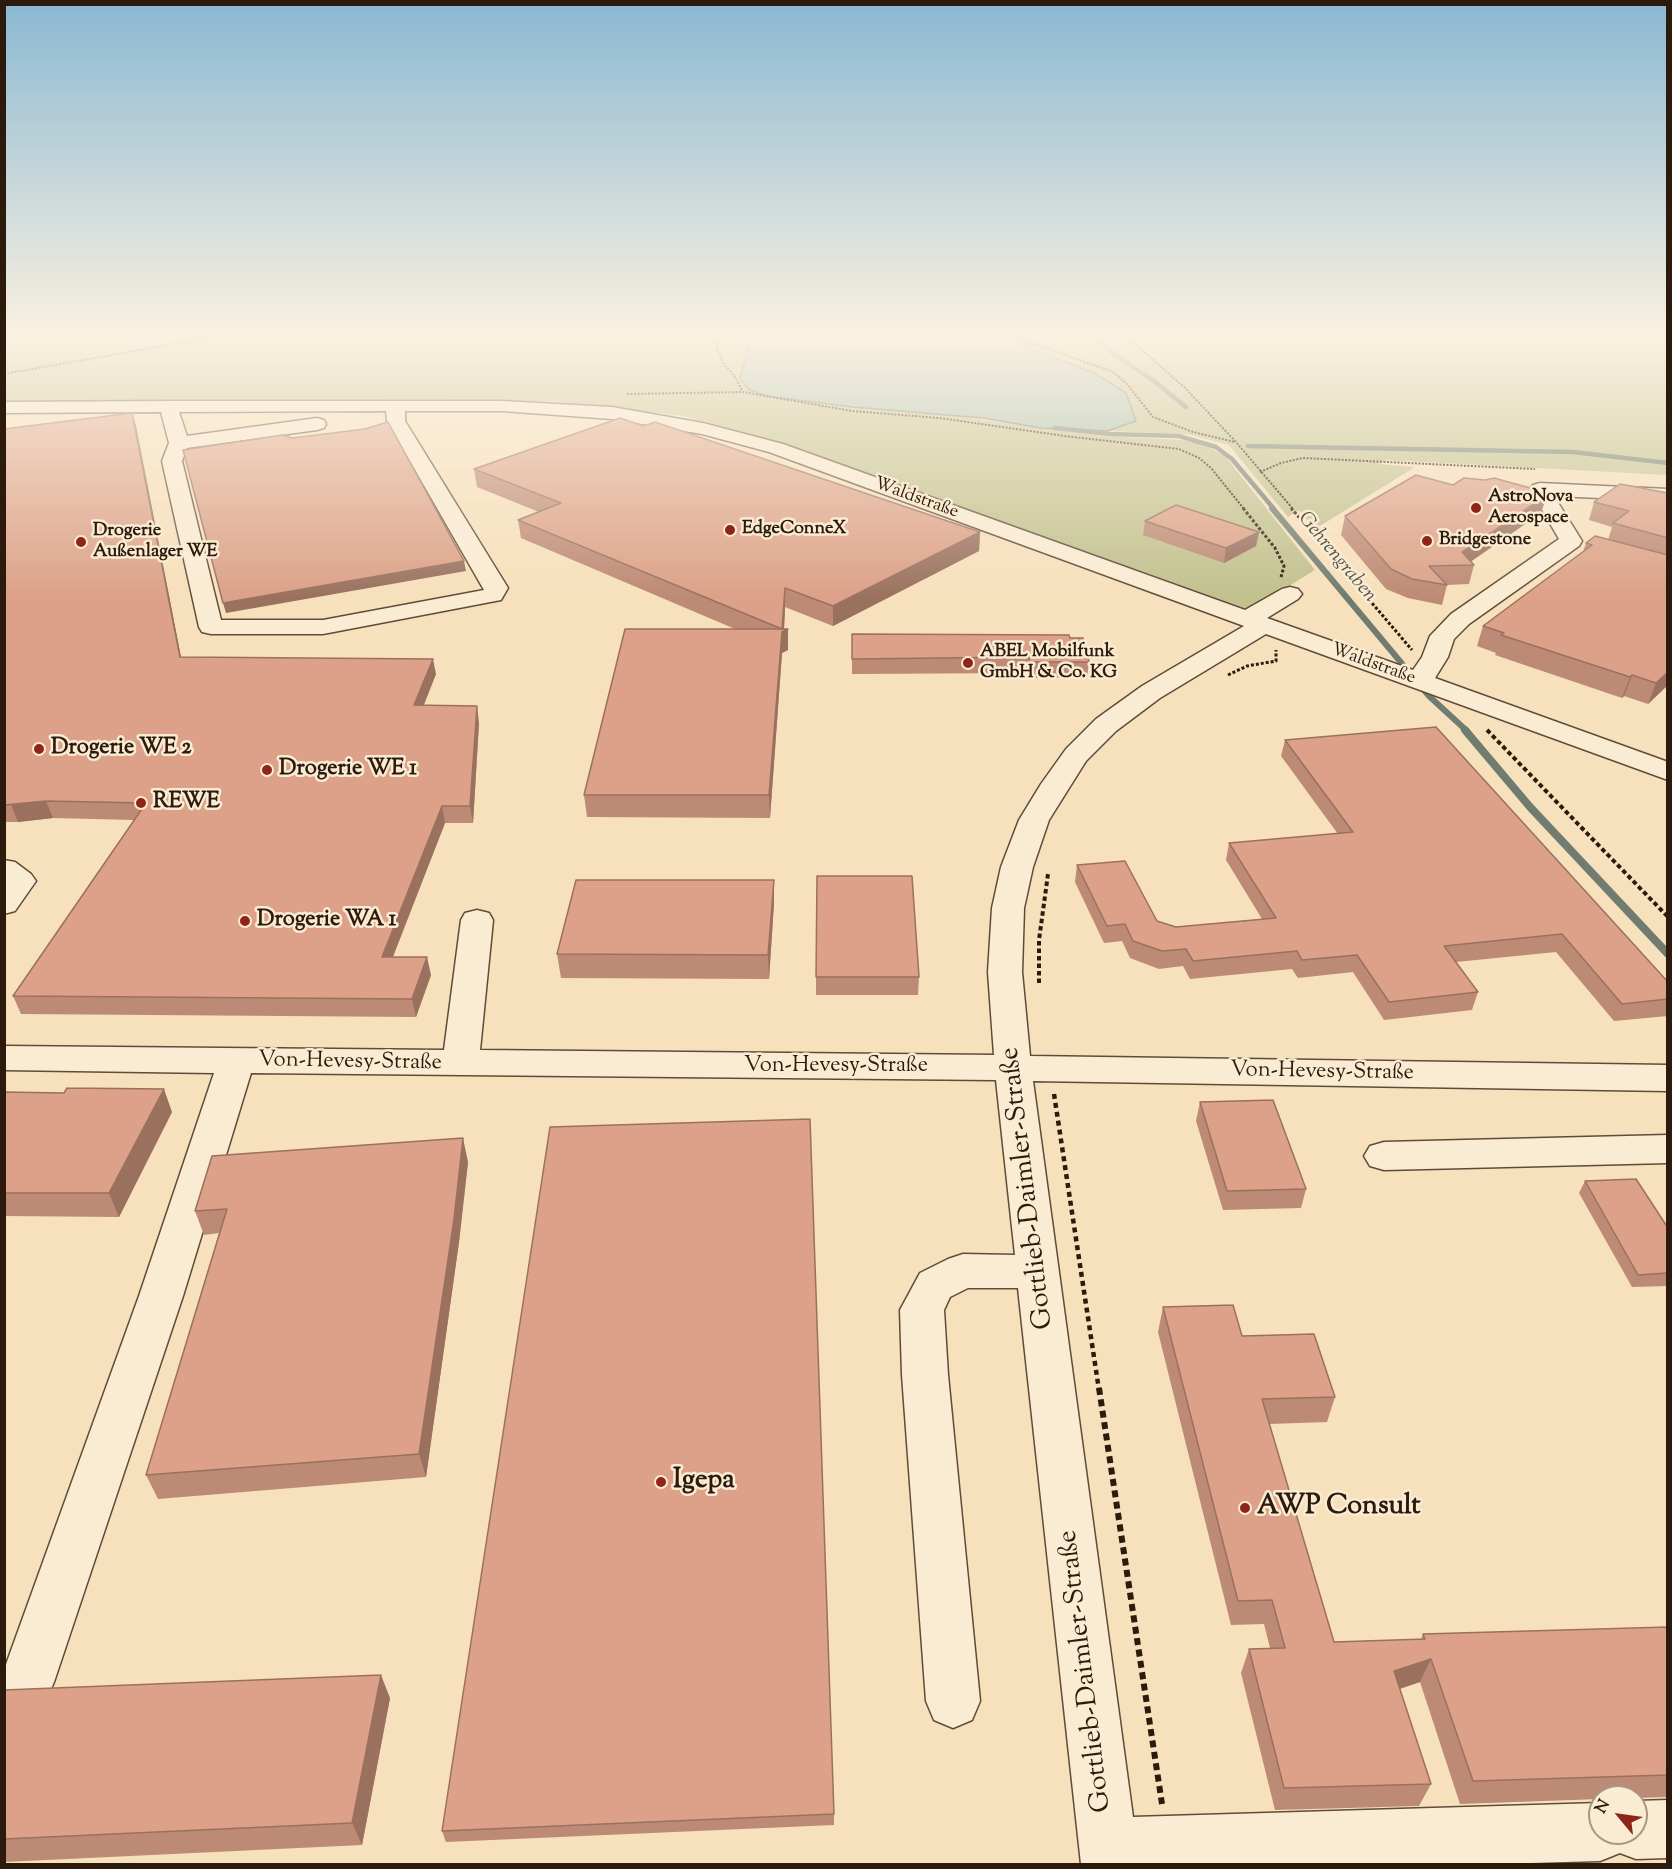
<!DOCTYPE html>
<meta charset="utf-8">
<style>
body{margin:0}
#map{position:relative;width:1672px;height:1869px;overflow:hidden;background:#f7e0bc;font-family:"Sorts Mill Goudy",serif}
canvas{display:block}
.frame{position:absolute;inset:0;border:6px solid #2c1a0c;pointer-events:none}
.north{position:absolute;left:1588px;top:1785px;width:60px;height:60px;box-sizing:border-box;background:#faebd3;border:2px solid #a89783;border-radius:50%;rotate:299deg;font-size:16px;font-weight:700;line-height:24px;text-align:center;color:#2c1a0c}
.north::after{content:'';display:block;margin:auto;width:21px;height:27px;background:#8f2418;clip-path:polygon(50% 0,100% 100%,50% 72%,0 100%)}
</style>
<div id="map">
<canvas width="1672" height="1869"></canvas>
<div class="frame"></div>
<div class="north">N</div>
</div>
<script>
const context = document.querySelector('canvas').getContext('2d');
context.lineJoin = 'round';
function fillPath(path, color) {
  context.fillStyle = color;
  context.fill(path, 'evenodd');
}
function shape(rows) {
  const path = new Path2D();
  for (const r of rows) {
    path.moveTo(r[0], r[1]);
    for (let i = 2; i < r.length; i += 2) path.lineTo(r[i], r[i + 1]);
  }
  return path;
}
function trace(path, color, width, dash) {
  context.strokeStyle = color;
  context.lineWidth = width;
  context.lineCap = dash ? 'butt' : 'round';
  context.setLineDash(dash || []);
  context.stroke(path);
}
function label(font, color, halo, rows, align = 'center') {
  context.font = font + ' "Sorts Mill Goudy",serif';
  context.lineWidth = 5;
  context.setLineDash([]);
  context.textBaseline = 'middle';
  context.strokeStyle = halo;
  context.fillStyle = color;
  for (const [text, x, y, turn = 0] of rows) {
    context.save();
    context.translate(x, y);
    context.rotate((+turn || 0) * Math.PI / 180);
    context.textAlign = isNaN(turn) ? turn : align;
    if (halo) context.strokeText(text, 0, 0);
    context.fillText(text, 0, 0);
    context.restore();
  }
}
fillPath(shape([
 [4,336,752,336,740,379,793,400,942,414,1041,428,1105,436,1183,440,1205,445,1225,456,1315,570,1250,610,773,440,683,416,554,401,454,402,446,399,5,405],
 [1014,336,1667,336,1667,475,1385,460,1379,464,1415,467,1315,529,1299,510,1288,517,1229,445,1187,434,1107,431,1136,421,1096,374,1024,346]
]), '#c1c18e');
const water = shape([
 [752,336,1014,336,1025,346,1096,374,1126,393,1136,421,1107,431,1041,428,983,418,853,407,766,396,750,390,740,379,752,336]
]);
fillPath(water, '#9dbdb1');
trace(water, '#707c6f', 1.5);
trace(shape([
 [1095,336,1111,352,1154,381,1186,407],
 [1055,428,1111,434,1179,436,1216,447,1232,459,1274,509],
 [1248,446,1573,452,1668,463]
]), '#707c6f', 4.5);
trace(shape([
 [1272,508,1429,696,1467,731]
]), '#707c6f', 6);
trace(shape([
 [1465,730,1530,807,1668,954]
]), '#707c6f', 8);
const minor = shape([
 [168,401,502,401,612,407,703,423,783,444,1245,610,1282,589,1290,587,1298,589,1302,594,1298,599,1267,618,1413,670,1422,657,1430,636,1451,614,1559,539,1530,489,1533,485,1540,483,1668,489,1668,501,1554,496,1582,541,1579,546,1469,624,1454,639,1448,657,1435,678,1668,762,1668,780,1266,634,1160,698,1116,731,1086,761,1049,820,1033,867,1024,908,1022,972,1030,1056,1668,1065,1668,1091,1033,1081,1133,1817,1600,1803,1600,1833,1636,1833,1636,1801,1668,1800,1668,1858,1636,1859,1620,1853,1600,1861,1498,1864,1081,1864,1018,1288,968,1288,950,1297,944,1310,948,1375,980,1701,972,1720,953,1728,934,1720,926,1701,902,1375,900,1310,920,1273,948,1259,963,1254,1015,1255,996,1080,251,1073,183,1296,54,1682,46,1701,27,1709,8,1701,4,1693,4,1670,139,1296,214,1073,4,1070,4,1046,444,1050,461,920,465,913,477,910,489,913,493,920,480,1050,994,1055,988,972,992,908,1001,867,1019,820,1041,784,1066,749,1096,719,1142,686,1244,626,769,452,702,434,612,419,502,411,405,411,405,421,508,588,501,600,323,634,211,634,202,632,199,627,162,461,169,443,161,412,4,413,4,402,168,401],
 [386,411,387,421,484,590,323,620,221,620,182,461,187,448,317,430,324,428,326,424,324,420,317,418,187,436,179,412,386,411],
 [4,860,15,862,31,874,36,881,15,911,4,914,4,860],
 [1668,1135,1668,1163,1384,1170,1370,1166,1364,1156,1370,1146,1384,1142,1668,1135]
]);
trace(minor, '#5f4c38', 3);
trace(shape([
 [718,336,716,345,724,364,735,377,743,392,852,411,939,418,1064,436,1179,449,1199,458,1211,468,1244,509],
 [1022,336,1032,343,1113,372,1126,383,1153,417,1193,432,1235,442],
 [1126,336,1185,388,1236,442,1293,509],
 [4,374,220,336],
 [627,394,743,392],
 [1260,472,1281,463,1303,458,1535,469]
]), '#2c1a0c', 2, [2, 1.5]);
trace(shape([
 [1243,508,1275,548,1284,566,1281,577],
 [1291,508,1412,650],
 [1228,675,1247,666,1276,661,1276,650]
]), '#2c1a0c', 3, [3, 2]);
trace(shape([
 [1487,730,1668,917],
 [1039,983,1039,940,1048,874]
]), '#2c1a0c', 4, [4.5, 3]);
trace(shape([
 [1054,1094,1099,1390]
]), '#2c1a0c', 4.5, [5, 4]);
trace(shape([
 [1099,1388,1162,1804]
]), '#2c1a0c', 6, [7, 4.5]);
fillPath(minor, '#faebd3');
fillPath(shape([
 [132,413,136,426,181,657,436,674,424,705,479,723,473,823,445,823,393,957,431,975,416,1017,21,1014,13,996,134,820,53,818,18,822,4,822,4,430],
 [644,426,980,532,979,551,833,626,785,607,784,629,788,629,788,650,782,653,770,818,587,817,584,795,735,629,521,538,518,520,539,512,477,487,474,469],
 [1668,493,1668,685,1648,704,1624,696,1622,698,1495,655,1496,653,1477,646,1483,626,1583,552,1586,543,1608,540,1612,527,1589,520,1594,502],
 [1541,513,1471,561,1474,565,1469,584,1447,585,1442,605,1408,598,1386,589,1341,535,1345,516],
 [1145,521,1259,532,1256,546,1224,563,1143,535],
 [852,634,1070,638,1089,662,1087,677,1028,678,1027,673,852,674],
 [1285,740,1668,982,1668,1016,1614,1021,1556,952,1456,962,1478,992,1472,1010,1384,1020,1353,972,1298,978,1292,969,1190,979,1183,966,1159,969,1130,958,1122,941,1104,943,1075,882,1077,865,1157,921,1176,927,1262,919,1226,860,1229,843,1338,834,1281,756],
 [774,903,769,979,561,978,557,954],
 [816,977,919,977,918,995,816,995],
 [4,1092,172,1112,119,1217,4,1216],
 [1200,1102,1306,1189,1301,1208,1223,1210,1196,1121],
 [468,1162,459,1242,426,1477,158,1499,146,1475,219,1233,204,1235,195,1211],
 [1585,1181,1668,1228,1668,1286,1632,1287,1579,1193],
 [1163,1307,1242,1336,1335,1397,1327,1422,1269,1424,1334,1642,1421,1639,1423,1634,1668,1627,1668,1797,1636,1798,1636,1797,1600,1797,1600,1799,1460,1804,1420,1682,1400,1689,1431,1784,1419,1806,1275,1810,1241,1673,1249,1649,1270,1648,1264,1624,1231,1625,1158,1332],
 [4,1690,390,1698,362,1845,4,1862],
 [834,1814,834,1825,446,1842,442,1831]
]), '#bd8a75');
fillPath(shape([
 [132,413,136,426,184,673,180,657],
 [1547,495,1541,513,1466,565,1462,552],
 [980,532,979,551,833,626,833,606],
 [1259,532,1256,546,1224,563,1226,548],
 [464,561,466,571,226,613,223,603],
 [785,588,785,607,784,631,788,629,788,650,782,653,770,818,769,795],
 [433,659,436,674,417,721,414,705],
 [1668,672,1668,685,1648,704,1656,683],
 [1632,675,1624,696,1622,698,1630,677],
 [477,706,479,723,473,823,470,806],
 [46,801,53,818,18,822,11,805],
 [442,806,445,823,386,974,382,957],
 [774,880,774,903,769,979,768,955],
 [427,957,431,975,416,1017,412,999],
 [164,1089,172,1112,119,1217,109,1193],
 [463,1138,468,1162,459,1242,426,1477,419,1454],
 [1431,1659,1420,1682,1383,1694,1394,1671],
 [381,1675,390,1698,362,1845,352,1823]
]), '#9a715f');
const building = shape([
 [132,413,180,657,433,659,414,705,477,706,470,806,442,806,382,957,427,957,412,999,13,996,146,803,46,801,4,805,4,429,132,413],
 [620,418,644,426,655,422,980,532,833,606,785,588,782,629,518,520,561,503,474,469,620,418],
 [388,422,464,561,223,603,183,450,283,435,292,438,365,429,388,422],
 [1416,475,1453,485,1464,478,1485,480,1494,478,1545,492,1547,495,1462,552,1474,565,1429,566,1447,585,1412,579,1391,569,1345,516,1416,475],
 [1620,484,1668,493,1668,538,1613,523,1629,511,1594,502,1620,484],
 [1176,505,1259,532,1226,548,1145,521,1176,505],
 [1595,536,1668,555,1668,672,1656,683,1632,675,1630,677,1501,635,1504,633,1483,626,1592,545,1586,543,1595,536],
 [625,629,788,629,782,632,769,795,584,795,625,629],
 [852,634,1069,635,1070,638,1083,638,1089,662,1029,662,1029,657,852,659,852,634],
 [1436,727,1668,982,1668,999,1622,1004,1562,934,1444,946,1478,992,1389,1002,1357,955,1302,960,1297,951,1193,961,1186,949,1162,951,1133,941,1125,924,1107,926,1077,865,1125,861,1157,921,1176,927,1276,918,1229,843,1353,832,1285,740,1436,727],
 [817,876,912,876,919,977,816,977,817,876],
 [576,880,774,880,768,955,557,954,576,880],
 [67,1088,164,1089,109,1193,4,1193,4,1092,64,1093,67,1088],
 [1273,1100,1306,1189,1227,1191,1200,1102,1273,1100],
 [810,1119,834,1814,442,1831,550,1127,810,1119],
 [463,1138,454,1219,419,1454,146,1475,227,1209,195,1211,212,1156,463,1138],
 [1636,1179,1668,1228,1668,1273,1638,1275,1585,1181,1636,1179],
 [1233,1305,1242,1336,1314,1334,1335,1397,1262,1399,1334,1642,1425,1639,1423,1634,1668,1627,1668,1775,1473,1781,1431,1659,1394,1671,1431,1784,1284,1788,1249,1649,1285,1648,1272,1600,1238,1601,1163,1307,1233,1305],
 [381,1675,352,1823,4,1839,4,1690,381,1675]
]);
fillPath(building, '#dca188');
trace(building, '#9a715f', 1.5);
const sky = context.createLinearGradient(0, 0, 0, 598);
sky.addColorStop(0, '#8ab8d2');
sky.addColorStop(0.56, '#fbf1e1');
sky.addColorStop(1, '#fbf1e100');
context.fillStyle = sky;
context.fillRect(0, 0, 1672, 598);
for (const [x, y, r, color] of [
 [1476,508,6,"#8f2418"],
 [730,530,6,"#8f2418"],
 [1427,541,6,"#8f2418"],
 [81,542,6,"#8f2418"],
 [968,663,6,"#8f2418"],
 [39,749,6,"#8f2418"],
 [267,770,6,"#8f2418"],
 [141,803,6,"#8f2418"],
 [245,921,6,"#8f2418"],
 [661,1482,6,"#8f2418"],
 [1245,1508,6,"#8f2418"]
]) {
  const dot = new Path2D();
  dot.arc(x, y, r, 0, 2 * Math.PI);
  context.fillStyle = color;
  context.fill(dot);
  trace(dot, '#faebd3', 2);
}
label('bold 18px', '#2c1a0c', '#faebd3', [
 ["AstroNova",1488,498],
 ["Aerospace",1488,519],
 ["EdgeConneX",742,530],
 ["Drogerie",93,532],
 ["Außenlager WE",93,553],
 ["Bridgestone",1439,541],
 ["ABEL Mobilfunk",980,653],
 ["GmbH & Co. KG",980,674]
], 'left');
label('18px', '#2c1a0c', '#faebd3', [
 ["Waldstraße",916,499,20],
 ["Waldstraße",1373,665,20]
]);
label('italic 20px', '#545346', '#faebd3', [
 ["Gehrengraben",1336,558,50]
]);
label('bold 22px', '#2c1a0c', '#faebd3', [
 ["Drogerie WE 2",51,749],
 ["Drogerie WE 1",279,770],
 ["REWE",153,803],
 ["Drogerie WA 1",257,921]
], 'left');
label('22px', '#2c1a0c', '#faebd3', [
 ["Von-Hevesy-Straße",350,1063,1],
 ["Von-Hevesy-Straße",836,1067],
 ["Von-Hevesy-Straße",1322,1073,1]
]);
label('27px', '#2c1a0c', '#faebd3', [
 ["Gottlieb-Daimler-Straße",1029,1188,-97],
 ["Gottlieb-Daimler-Straße",1087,1671,-97]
]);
label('bold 27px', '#2c1a0c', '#faebd3', [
 ["Igepa",673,1482],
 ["AWP Consult",1257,1508]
], 'left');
</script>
